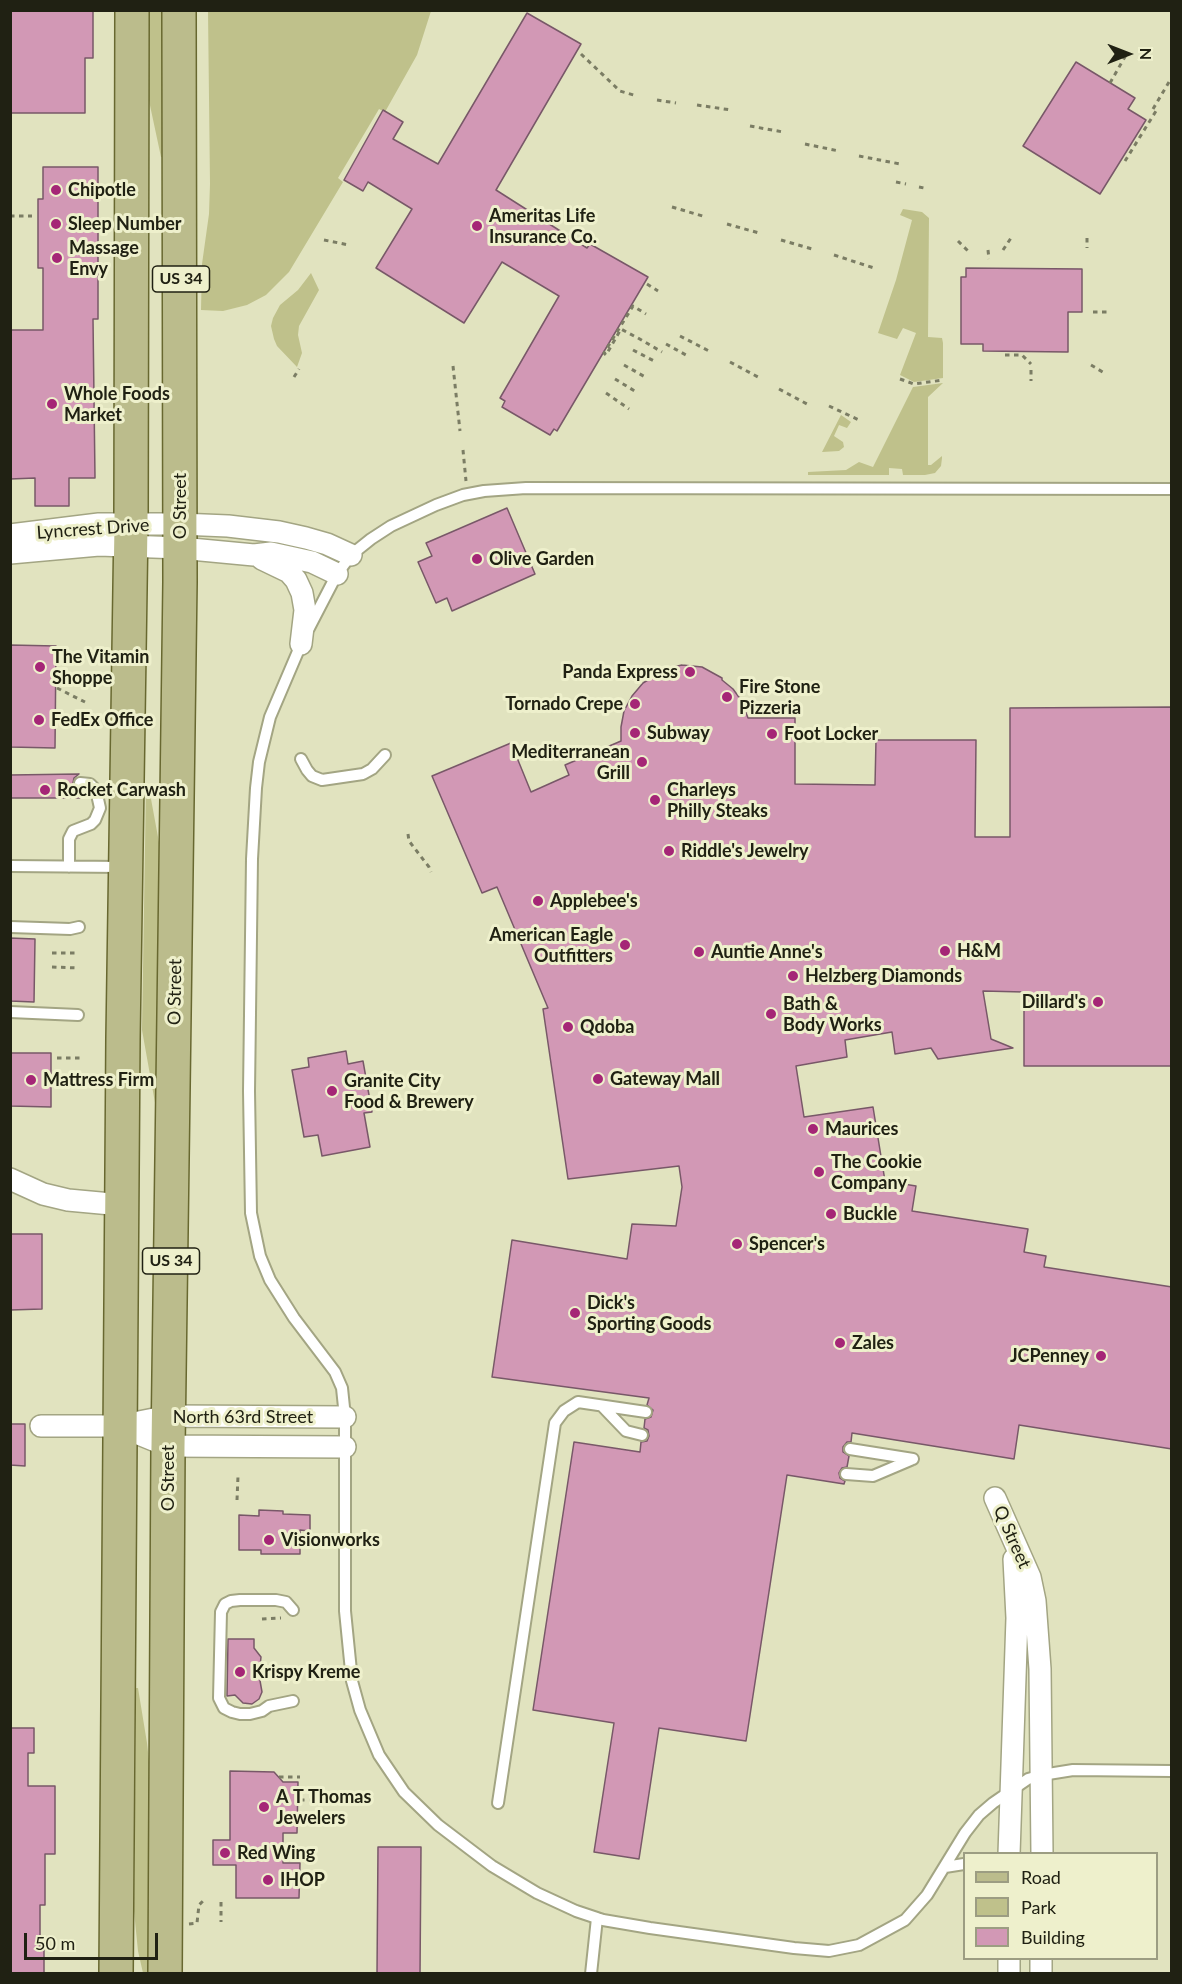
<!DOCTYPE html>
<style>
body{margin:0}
#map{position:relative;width:1182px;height:1984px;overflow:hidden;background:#e1e3bf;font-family:Lato,sans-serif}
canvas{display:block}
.frame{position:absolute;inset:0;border:12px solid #202113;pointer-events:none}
.legend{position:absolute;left:963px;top:1852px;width:195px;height:108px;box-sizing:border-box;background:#eef0cc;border:2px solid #9c9d82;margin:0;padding:8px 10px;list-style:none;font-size:18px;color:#202113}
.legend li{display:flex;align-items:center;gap:12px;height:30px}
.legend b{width:30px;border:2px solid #9c9d82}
.north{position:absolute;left:1098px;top:24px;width:60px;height:60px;-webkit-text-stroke:4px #eef0cc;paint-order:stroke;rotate:90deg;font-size:16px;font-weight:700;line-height:24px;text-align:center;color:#202113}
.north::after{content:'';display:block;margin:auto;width:21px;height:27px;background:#202113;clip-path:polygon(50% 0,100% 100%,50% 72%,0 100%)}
.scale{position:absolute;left:24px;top:1933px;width:134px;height:27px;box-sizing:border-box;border:3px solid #202113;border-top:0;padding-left:8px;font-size:18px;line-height:21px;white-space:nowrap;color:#202113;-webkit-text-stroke:4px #eef0cc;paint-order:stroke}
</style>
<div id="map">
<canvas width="1182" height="1984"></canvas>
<div class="frame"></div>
<ul class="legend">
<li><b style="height:8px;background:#bbbc8c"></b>Road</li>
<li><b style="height:16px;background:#bfc18b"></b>Park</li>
<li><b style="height:16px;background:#d298b5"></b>Building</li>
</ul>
<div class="north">N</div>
<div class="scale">50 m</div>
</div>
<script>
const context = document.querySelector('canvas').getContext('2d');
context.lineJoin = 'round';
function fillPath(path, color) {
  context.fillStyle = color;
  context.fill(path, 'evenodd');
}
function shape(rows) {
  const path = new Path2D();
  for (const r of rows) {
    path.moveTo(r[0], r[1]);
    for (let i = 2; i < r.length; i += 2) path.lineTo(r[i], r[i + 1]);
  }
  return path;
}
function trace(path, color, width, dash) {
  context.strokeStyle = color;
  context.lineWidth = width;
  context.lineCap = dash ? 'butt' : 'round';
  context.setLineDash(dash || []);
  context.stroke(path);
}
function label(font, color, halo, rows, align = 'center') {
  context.font = font + ' Lato,sans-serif';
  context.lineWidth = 6;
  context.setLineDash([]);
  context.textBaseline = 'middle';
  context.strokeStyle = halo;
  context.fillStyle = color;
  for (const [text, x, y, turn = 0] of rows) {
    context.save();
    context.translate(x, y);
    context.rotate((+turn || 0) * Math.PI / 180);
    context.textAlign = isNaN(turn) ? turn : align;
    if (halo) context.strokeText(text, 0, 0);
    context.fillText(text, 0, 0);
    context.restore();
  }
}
fillPath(shape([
 [147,11,163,11,163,157,161,157,148,96],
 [208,11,431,11,417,55,385,112,379,109,338,178,343,182,289,272,266,295,247,305,223,311,201,310,202,264,209,214,210,184],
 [903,209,922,212,929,218,928,337,942,338,943,343,943,378,914,382,900,375,916,333,903,328,897,339,878,333,896,280,912,220,900,215],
 [311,273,319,290,299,326,298,335,302,353,297,367,277,346,274,339,271,326,273,318,280,305,298,290],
 [943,383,928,397,928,465,931,465,942,456,942,458,941,466,935,473,925,475,903,475,902,469,889,468,889,475,808,475,808,472,846,470,859,462,873,467,913,387],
 [841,415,851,422,847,428,839,425,834,436,843,442,844,447,839,451,822,452],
 [146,788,149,788,160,848,157,1114,142,1030],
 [136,1688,138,1688,147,1743,152,1789,151,1973,143,1973,138,1951,134,1911]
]), '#bfc18b');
const building = shape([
 [10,10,93,10,93,58,85,58,85,113,10,113,10,10],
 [527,13,581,44,496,190,587,248,590,244,648,277,557,431,554,429,550,435,502,407,505,401,500,398,559,296,502,262,464,323,376,268,412,209,368,182,363,191,344,180,383,110,403,122,393,139,438,164,527,13],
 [1076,62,1135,98,1128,109,1146,120,1100,194,1023,146,1076,62],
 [43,167,98,167,98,319,93,319,95,478,69,478,69,506,35,506,35,478,10,479,10,330,43,330,43,268,38,268,38,199,43,199,43,167],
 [966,268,1082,269,1082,312,1068,312,1068,352,983,351,983,344,961,344,961,277,966,277,966,268],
 [507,508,535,574,452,611,447,598,436,603,418,562,432,556,426,543,507,508],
 [10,645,56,646,55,748,10,747,10,645],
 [682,665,702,667,722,678,722,680,733,689,741,700,748,718,795,718,795,784,875,785,876,740,976,740,975,837,1010,837,1010,708,1172,707,1172,1066,1024,1066,1024,992,983,991,991,1039,1013,1048,938,1059,931,1048,895,1054,892,1032,845,1040,847,1057,796,1066,804,1117,873,1107,885,1181,916,1186,912,1211,1028,1229,1024,1252,1046,1256,1044,1267,1172,1287,1172,1449,1019,1425,1014,1459,852,1433,851,1442,847,1442,843,1447,843,1452,849,1456,847,1467,842,1468,839,1473,840,1478,845,1481,844,1484,787,1475,746,1741,659,1728,639,1859,594,1852,614,1723,533,1710,574,1442,640,1452,641,1442,647,1441,649,1436,648,1430,644,1428,645,1419,651,1417,653,1410,647,1405,649,1398,492,1377,512,1240,627,1259,632,1224,676,1226,682,1187,679,1166,568,1179,543,1009,548,1008,497,887,482,893,432,776,511,743,531,792,569,775,565,765,621,741,621,727,624,711,632,696,643,683,668,668,682,665],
 [79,774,74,778,73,783,75,789,80,791,80,798,10,798,10,775,79,774],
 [10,938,35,939,34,1002,10,1001,10,938],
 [346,1051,348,1064,363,1061,372,1112,364,1113,370,1147,322,1156,318,1135,304,1137,292,1070,309,1067,308,1058,346,1051],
 [10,1053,51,1053,51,1107,10,1106,10,1053],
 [10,1234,42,1234,42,1309,10,1310,10,1234],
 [10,1424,25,1424,25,1466,10,1465,10,1424],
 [259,1510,283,1511,283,1514,310,1515,310,1531,300,1530,300,1554,261,1554,261,1550,239,1550,239,1515,259,1516,259,1510],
 [228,1639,254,1639,254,1648,261,1657,259,1675,262,1692,259,1699,252,1704,243,1703,235,1695,227,1696,228,1639],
 [10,1728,34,1728,34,1753,28,1753,28,1786,55,1786,55,1854,45,1854,45,1905,40,1905,40,1946,44,1946,44,1974,10,1974,10,1728],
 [230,1771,274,1772,283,1782,298,1782,297,1833,283,1833,283,1863,300,1863,299,1898,236,1898,236,1865,213,1865,213,1840,230,1840,230,1771],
 [378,1847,421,1847,420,1974,377,1974,378,1847]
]);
fillPath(building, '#d298b5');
trace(building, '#785868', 1.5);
const service = shape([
 [309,628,337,574,351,555,371,539,391,526,436,505,463,495,484,491,526,488,1172,489],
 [302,642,270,717,259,762,256,788,252,859,249,1091,251,1213,260,1256,270,1280,294,1318,335,1372,342,1388,345,1417,345,1611,352,1681,360,1710,379,1755,404,1792,438,1825,492,1866,537,1893,576,1911,603,1920,650,1928,794,1948,829,1951,859,1945,905,1920,927,1895,965,1833,979,1815,993,1803,1028,1779,1042,1775,1073,1770,1172,1771],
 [301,759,307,770,312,776,322,780,363,774,372,769,385,755],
 [10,866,122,867],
 [69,867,69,839,73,831,91,824,95,820,100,808,96,790,90,784,80,783],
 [10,927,70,929,79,927],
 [10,1012,78,1015],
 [602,1406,626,1431,642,1435],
 [850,1449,913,1459],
 [846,1474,873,1476,913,1459],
 [293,1701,269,1706,262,1711,250,1714,240,1714,232,1712,224,1708,219,1698,221,1612,225,1604,231,1601,240,1600,276,1600,286,1602,293,1610],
 [498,1803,555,1423,564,1411,578,1402,646,1412],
 [945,1867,964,1864],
 [591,1974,597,1918]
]);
const minor = shape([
 [10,535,99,524,180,524,228,526,279,532,306,538,327,544,351,555],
 [10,553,99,545,180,548,254,555,271,553,312,562,337,574],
 [262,559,289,572,296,580,302,593,305,610,301,644],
 [10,1179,43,1194,68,1200,122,1205],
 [41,1426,119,1426,169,1416,345,1417],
 [119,1426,168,1446,345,1447],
 [995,1498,1030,1577,1035,1601,1040,1669,1042,1854],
 [1009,1854,1017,1618,1014,1559],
 [1009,1974,1009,1958],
 [1041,1974,1041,1958]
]);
const primary = shape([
 [116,1974,123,1038,131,524,132,10],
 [165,1974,168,1446,180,582,179,10]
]);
trace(service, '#a3a583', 14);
trace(minor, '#a3a583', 24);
trace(primary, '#686830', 36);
trace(shape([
 [581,54,620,91,637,96],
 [1110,83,1126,55],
 [657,100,676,103],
 [697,105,731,110],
 [1153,109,1169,82],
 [750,126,783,132],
 [805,144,839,151],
 [859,156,900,164],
 [1125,161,1156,111],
 [896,182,906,184],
 [919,187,924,188],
 [672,207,706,217],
 [10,216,32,216],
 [727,224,759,233],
 [1087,238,1087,248],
 [324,240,349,245],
 [781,240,812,249],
 [958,241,968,251],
 [988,250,989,259],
 [1003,250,1011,238],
 [834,255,874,268],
 [647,284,658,291],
 [1093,312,1109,312],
 [634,336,621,329,606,355,604,353,633,306,646,314],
 [680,336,709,351],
 [638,338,662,352],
 [666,344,686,355],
 [633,350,656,362],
 [1005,355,1022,355,1031,364],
 [730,362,758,377],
 [624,365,647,378],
 [1091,365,1106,374],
 [453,366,460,431],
 [1031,370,1031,381],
 [294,377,299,369],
 [615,379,638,393],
 [900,379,914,384,943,380],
 [779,389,807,404],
 [606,393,629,409],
 [829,406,859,420],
 [463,450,466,481],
 [57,688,85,702],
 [408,834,409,841,429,867,431,872],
 [52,953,79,953],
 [52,967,79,968],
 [57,1058,84,1058],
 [237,1500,238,1476],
 [262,1619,281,1618],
 [279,1777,300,1777],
 [300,1800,330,1800],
 [221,1902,221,1922],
 [189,1924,197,1923,199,1905,203,1901]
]), '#7b7d64', 3, [4.5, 4.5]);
trace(service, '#fff', 10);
trace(minor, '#fff', 21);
trace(primary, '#bbbc8c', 33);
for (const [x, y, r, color] of [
 [56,190,6,"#a52676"],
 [56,224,6,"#a52676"],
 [477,226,6,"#a52676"],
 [57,258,6,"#a52676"],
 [52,404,6,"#a52676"],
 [477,559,6,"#a52676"],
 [40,667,6,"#a52676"],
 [690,672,6,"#a52676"],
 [727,697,6,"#a52676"],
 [635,704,6,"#a52676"],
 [39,720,6,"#a52676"],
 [635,733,6,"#a52676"],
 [772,734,6,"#a52676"],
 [642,762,6,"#a52676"],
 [45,790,6,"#a52676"],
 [655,800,6,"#a52676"],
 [669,851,6,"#a52676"],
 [538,901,6,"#a52676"],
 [625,945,6,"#a52676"],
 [945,951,6,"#a52676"],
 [699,952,6,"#a52676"],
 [793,976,6,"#a52676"],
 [1098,1002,6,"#a52676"],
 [771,1014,6,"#a52676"],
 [568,1027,6,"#a52676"],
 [598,1079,6,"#a52676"],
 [31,1080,6,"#a52676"],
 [332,1091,6,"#a52676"],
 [813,1129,6,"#a52676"],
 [819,1172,6,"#a52676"],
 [831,1214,6,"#a52676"],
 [737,1244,6,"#a52676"],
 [575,1313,6,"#a52676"],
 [840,1343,6,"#a52676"],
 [1101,1356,6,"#a52676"],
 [269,1540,6,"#a52676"],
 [240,1672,6,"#a52676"],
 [264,1807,6,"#a52676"],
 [225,1853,6,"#a52676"],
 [268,1880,6,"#a52676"]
]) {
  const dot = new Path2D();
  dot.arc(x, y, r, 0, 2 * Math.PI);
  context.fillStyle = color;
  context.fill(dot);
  trace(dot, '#eef0cc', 2);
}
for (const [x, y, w] of [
 [181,279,57],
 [171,1261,57]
]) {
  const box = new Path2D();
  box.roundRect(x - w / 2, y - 13, w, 26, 4.5);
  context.fillStyle = '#eef0cc';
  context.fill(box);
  trace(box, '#202113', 1.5);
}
label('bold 16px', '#202113', null, [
 ["US 34",181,279],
 ["US 34",171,1261]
]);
label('bold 18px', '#202113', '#eef0cc', [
 ["Chipotle",68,190],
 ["Ameritas Life",489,216],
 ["Insurance Co.",489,237],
 ["Sleep Number",68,224],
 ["Massage",69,248],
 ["Envy",69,269],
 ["Whole Foods",64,394],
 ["Market",64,415],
 ["Olive Garden",489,559],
 ["The Vitamin",52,657],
 ["Shoppe",52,678],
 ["Panda Express",678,672,"right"],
 ["Fire Stone",739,687],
 ["Pizzeria",739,708],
 ["Tornado Crepe",623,704,"right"],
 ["FedEx Office",51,720],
 ["Subway",647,733],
 ["Foot Locker",784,734],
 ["Mediterranean",630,752,"right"],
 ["Grill",630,773,"right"],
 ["Rocket Carwash",57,790],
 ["Charleys",667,790],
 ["Philly Steaks",667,811],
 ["Riddle's Jewelry",681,851],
 ["Applebee's",550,901],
 ["American Eagle",613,935,"right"],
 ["Outfitters",613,956,"right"],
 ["H&M",957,951],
 ["Auntie Anne's",711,952],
 ["Helzberg Diamonds",805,976],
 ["Dillard's",1086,1002,"right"],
 ["Bath &",783,1004],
 ["Body Works",783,1025],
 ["Qdoba",580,1027],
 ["Gateway Mall",610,1079],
 ["Mattress Firm",43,1080],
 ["Granite City",344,1081],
 ["Food & Brewery",344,1102],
 ["Maurices",825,1129],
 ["The Cookie",831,1162],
 ["Company",831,1183],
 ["Buckle",843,1214],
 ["Spencer's",749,1244],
 ["Dick's",587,1303],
 ["Sporting Goods",587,1324],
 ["Zales",852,1343],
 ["JCPenney",1089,1356,"right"],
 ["Visionworks",281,1540],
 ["Krispy Kreme",252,1672],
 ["A T Thomas",276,1797],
 ["Jewelers",276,1818],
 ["Red Wing",237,1853],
 ["IHOP",280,1880]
], 'left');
label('18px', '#202113', '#eef0cc', [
 ["O Street",180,506,-90],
 ["Lyncrest Drive",93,529,-4],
 ["O Street",175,992,-89],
 ["North 63rd Street",243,1417],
 ["O Street",168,1478,-90],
 ["Q Street",1012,1537,66]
]);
</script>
